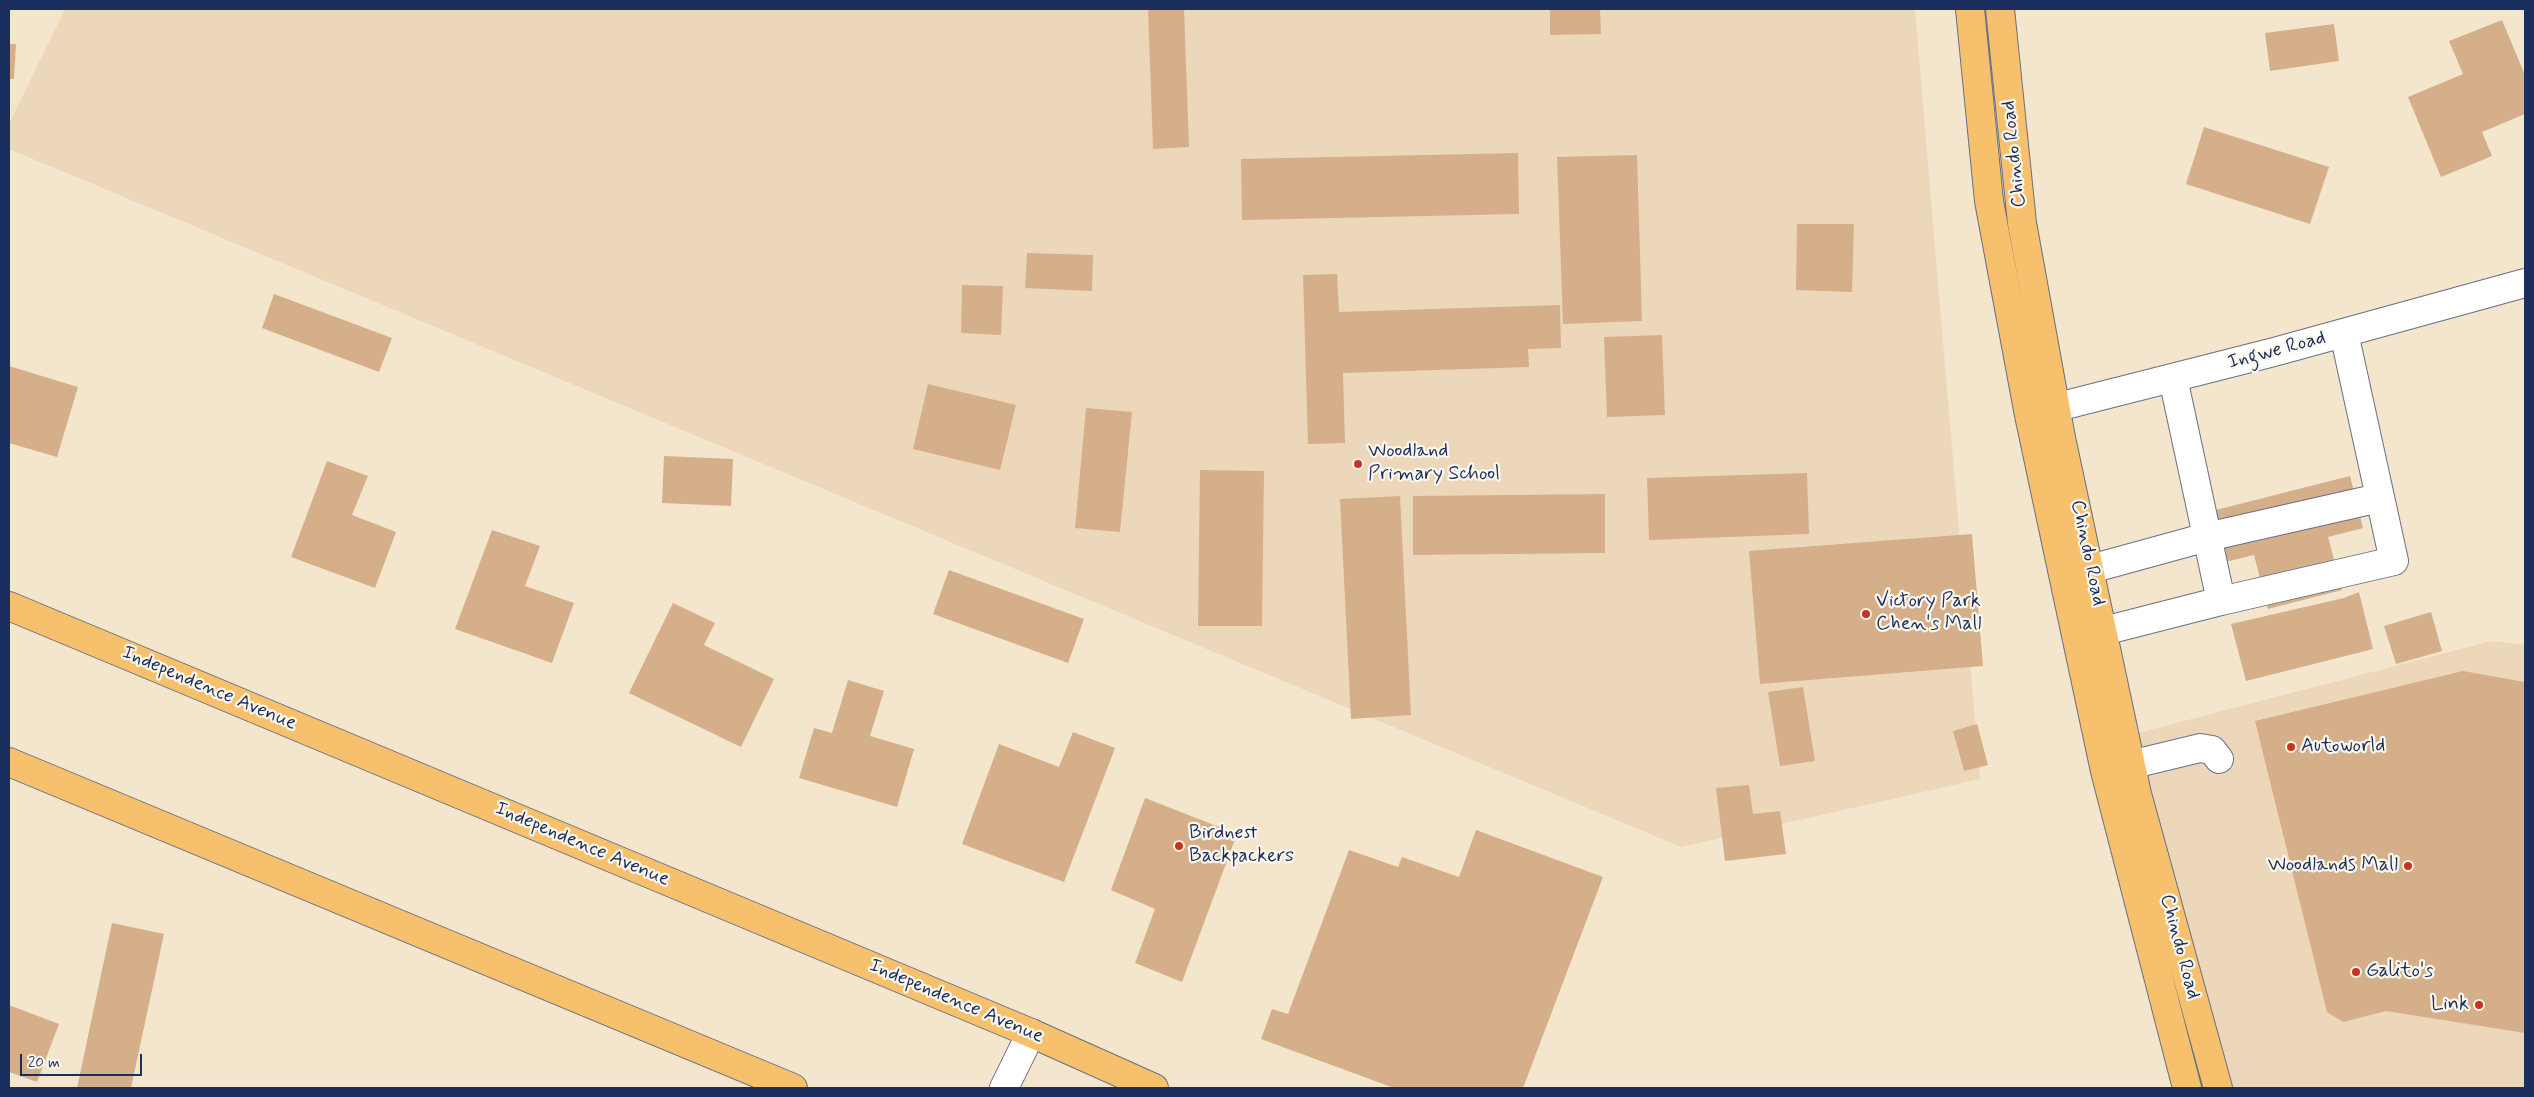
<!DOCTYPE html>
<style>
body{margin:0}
#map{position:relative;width:2534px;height:1097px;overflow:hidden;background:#f4e6cd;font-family:Mynerve,sans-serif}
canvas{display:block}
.frame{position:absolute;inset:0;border:10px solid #1b2f5e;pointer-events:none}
.scale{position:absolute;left:20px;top:1054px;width:122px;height:22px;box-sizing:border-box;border:2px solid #1b2f5e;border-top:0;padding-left:6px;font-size:15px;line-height:18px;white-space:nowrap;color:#1b2f5e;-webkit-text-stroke:4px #fbf7ec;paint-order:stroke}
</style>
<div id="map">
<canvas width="2534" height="1097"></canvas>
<div class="frame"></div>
<div class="scale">20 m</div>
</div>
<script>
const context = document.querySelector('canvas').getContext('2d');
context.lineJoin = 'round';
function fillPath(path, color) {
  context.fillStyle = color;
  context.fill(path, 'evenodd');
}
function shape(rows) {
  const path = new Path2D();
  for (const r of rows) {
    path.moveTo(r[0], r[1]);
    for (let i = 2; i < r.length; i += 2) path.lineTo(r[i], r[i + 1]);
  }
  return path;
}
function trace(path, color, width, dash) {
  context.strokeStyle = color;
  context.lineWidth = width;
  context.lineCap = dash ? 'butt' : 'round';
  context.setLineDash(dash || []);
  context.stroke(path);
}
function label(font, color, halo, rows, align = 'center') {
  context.font = font + ' Mynerve,sans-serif';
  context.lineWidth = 4.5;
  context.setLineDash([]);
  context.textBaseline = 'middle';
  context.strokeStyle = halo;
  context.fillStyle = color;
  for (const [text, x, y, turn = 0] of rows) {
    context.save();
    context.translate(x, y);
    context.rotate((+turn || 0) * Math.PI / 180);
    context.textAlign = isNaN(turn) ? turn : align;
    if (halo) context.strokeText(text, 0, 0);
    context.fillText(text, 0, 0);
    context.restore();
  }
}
fillPath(shape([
 [65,9,1915,9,1980,779,1681,847,9,149,9,124],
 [2491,641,2525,645,2525,1088,2216,1088,2130,735]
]), '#edd7bb');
fillPath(shape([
 [1148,9,1184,9,1189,147,1153,149],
 [1550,9,1600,9,1601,34,1550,35],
 [2502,20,2525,75,2525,114,2482,132,2492,156,2441,177,2408,97,2463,74,2449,41],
 [2334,24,2339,61,2270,71,2265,33],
 [9,44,16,44,14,79,9,79],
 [2204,127,2329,167,2310,224,2186,184],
 [1518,153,1519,214,1242,220,1241,159],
 [1637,155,1642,321,1563,324,1557,157],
 [1797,224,1854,224,1852,292,1796,290],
 [1027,253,1093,255,1092,291,1025,288],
 [1337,274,1339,312,1560,305,1561,348,1528,349,1529,367,1343,373,1345,443,1308,444,1303,275],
 [962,285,1003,286,1001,335,961,333],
 [274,294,392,338,379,372,262,328],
 [1662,335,1665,415,1607,417,1604,337],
 [9,366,78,387,57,457,9,443],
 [928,384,1016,405,1000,470,913,449],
 [1086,408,1132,412,1120,532,1075,528],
 [664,456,733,459,731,506,662,503],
 [327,461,368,476,352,515,396,532,375,588,291,557],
 [1200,470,1264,471,1262,626,1198,626],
 [1807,473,1809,534,1649,540,1647,478],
 [2350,476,2363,528,2328,537,2342,590,2268,609,2254,555,2221,563,2208,512],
 [1605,494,1605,553,1413,555,1413,496],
 [1400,496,1411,715,1351,719,1340,499],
 [492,530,540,546,525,586,574,603,552,663,455,629],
 [1972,534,1983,666,1760,684,1749,551],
 [949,570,1084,619,1068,663,933,614],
 [2359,592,2373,649,2246,681,2231,624,2344,598],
 [673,603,715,623,704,645,774,679,741,747,629,693],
 [2431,612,2442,651,2396,664,2384,626],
 [2463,671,2525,682,2525,1033,2386,1011,2343,1022,2327,1012,2255,721],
 [848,680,884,691,870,736,914,749,897,807,799,778,814,728,832,733],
 [1803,687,1815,761,1780,766,1768,692],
 [1977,724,1988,765,1964,771,1953,731],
 [1073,732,1115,748,1064,882,962,844,999,744,1059,767],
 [1749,785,1753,814,1780,811,1786,854,1725,861,1716,788],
 [1145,798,1237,834,1182,982,1135,963,1155,909,1111,890],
 [1476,830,1603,877,1523,1088,1394,1088,1261,1039,1272,1009,1288,1014,1349,850,1398,867,1402,857,1459,877],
 [112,923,164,934,131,1088,77,1088],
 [9,1005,59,1024,37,1082,9,1072]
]), '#d4af8a');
const minor = shape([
 [2173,378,2221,601,2394,561,2344,333],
 [2034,413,2274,352,2525,283],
 [2065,576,2207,537,2379,498],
 [2080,637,2221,601],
 [2109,770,2200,748,2212,750,2219,759],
 [1004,1088,1031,1033]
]);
const major = shape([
 [1970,9,1989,201,2029,415,2105,771,2187,1088],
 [2000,9,2022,223,2061,438,2137,794,2218,1088],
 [9,606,1031,1033,1154,1088],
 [9,762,793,1088]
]);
trace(minor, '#676f85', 30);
trace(major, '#676f85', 30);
trace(minor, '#fff', 28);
trace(major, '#f7c06c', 28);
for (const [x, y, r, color] of [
 [1358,464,5,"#c8321e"],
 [1866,614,5,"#c8321e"],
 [2291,747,5,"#c8321e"],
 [1179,846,5,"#c8321e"],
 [2408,866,5,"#c8321e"],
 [2356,972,5,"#c8321e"],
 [2479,1005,5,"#c8321e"]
]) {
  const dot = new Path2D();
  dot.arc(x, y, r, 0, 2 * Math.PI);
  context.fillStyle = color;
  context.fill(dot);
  trace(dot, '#fbf7ec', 2);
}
label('20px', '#1b2f5e', '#fbf7ec', [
 ["Chindo Road",2015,154,-96],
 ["Ingwe Road",2277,351,-15],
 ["Chindo Road",2087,553,78],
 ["Independence Avenue",209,689,23],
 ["Independence Avenue",582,845,23],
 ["Chindo Road",2179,947,75],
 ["Independence Avenue",956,1002,23]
]);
label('20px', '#1b2f5e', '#fbf7ec', [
 ["Woodland",1368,452],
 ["Primary School",1368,475],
 ["Victory Park",1876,602],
 ["Chen's Mall",1876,625],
 ["Autoworld",2301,747],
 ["Birdnest",1189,834],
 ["Backpackers",1189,857],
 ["Woodlands Mall",2398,866,"right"],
 ["Galito's",2366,972],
 ["Link",2469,1005,"right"]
], 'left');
</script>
